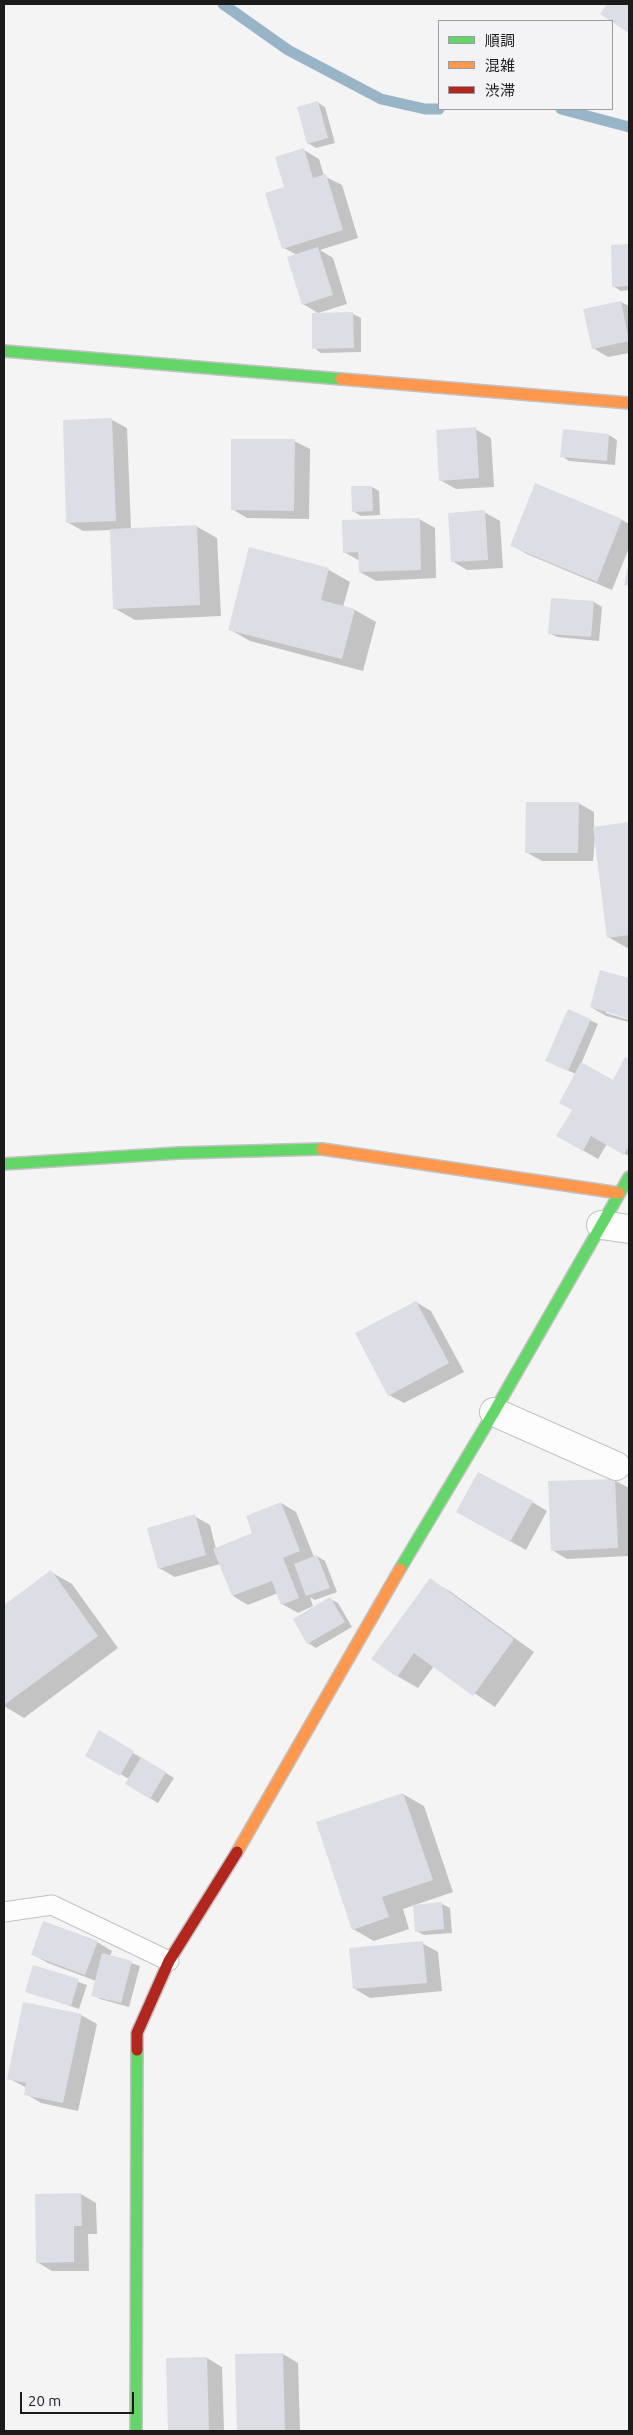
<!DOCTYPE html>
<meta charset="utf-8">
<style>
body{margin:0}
#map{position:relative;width:633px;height:2435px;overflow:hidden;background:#f4f4f5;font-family:Ubuntu,"Noto Sans JP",sans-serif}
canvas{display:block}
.frame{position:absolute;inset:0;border:5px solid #1b1b1c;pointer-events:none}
.legend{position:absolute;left:438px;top:20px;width:175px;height:90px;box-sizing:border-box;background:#f3f3f6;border:1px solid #9d9d9f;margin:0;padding:6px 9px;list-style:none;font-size:15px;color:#1b1b1c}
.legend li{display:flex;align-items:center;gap:10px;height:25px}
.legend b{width:25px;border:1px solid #9d9d9f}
.scale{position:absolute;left:20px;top:2392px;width:114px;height:22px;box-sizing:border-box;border:2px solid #1b1b1c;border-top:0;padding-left:6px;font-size:15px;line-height:18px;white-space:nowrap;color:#1b1b1c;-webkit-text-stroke:4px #f3f3f6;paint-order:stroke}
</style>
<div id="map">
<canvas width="633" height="2435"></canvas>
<div class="frame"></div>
<ul class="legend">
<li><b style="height:6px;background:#63d668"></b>順調</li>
<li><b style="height:6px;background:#ff974d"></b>混雑</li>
<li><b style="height:6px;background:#b3261e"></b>渋滞</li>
</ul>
<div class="scale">20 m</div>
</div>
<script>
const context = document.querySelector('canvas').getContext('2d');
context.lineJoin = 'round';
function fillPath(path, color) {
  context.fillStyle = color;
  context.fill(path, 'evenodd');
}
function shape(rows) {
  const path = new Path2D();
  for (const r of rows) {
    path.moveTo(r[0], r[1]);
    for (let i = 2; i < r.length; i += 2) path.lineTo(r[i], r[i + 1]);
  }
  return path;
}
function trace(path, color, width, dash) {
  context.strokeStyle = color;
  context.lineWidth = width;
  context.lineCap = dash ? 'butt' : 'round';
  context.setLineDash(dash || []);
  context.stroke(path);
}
fillPath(shape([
 [317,102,325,107,335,143,316,148,308,143],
 [304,150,319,159,324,176,342,185,358,238,320,250,333,258,347,304,318,313,303,304,297,255,284,248,286,188],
 [612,246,629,246,629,290,621,291,613,286],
 [621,302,629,306,629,353,608,357,593,348,585,310],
 [353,314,361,318,361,352,321,353,314,348],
 [112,420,127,428,131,529,196,526,217,538,221,616,135,620,114,608,111,530,83,531,67,522],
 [475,429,491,438,494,487,456,489,440,480],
 [609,435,617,440,615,465,569,461,562,456],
 [294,441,310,449,309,519,247,518,232,509],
 [372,487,379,491,380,515,361,516,353,511],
 [484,512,500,521,503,568,467,570,452,561],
 [419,519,435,528,436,578,376,581,360,572,360,561,344,552],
 [622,520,629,524,629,548,612,590,527,554,511,545],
 [250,549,329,570,350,582,343,607,355,610,376,622,363,671,250,641,229,629],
 [594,602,602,607,599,641,557,637,549,633],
 [578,803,594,812,594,828,629,824,629,949,608,937,595,838,593,861,542,861,526,852],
 [601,971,629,979,629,1017,606,1011,606,1013,629,1020,629,1022,606,1016,591,1007],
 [590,1020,598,1024,581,1064,613,1082,626,1059,629,1061,629,1156,607,1144,598,1159,558,1136,573,1110,576,1074,555,1065],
 [416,1302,431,1311,464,1372,404,1403,389,1395],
 [614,1480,629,1488,629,1556,567,1559,552,1550],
 [532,1502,547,1511,526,1550,458,1512],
 [281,1503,296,1512,314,1557,317,1556,325,1561,337,1592,315,1600,310,1597,313,1606,298,1613,282,1604,278,1593,248,1605,233,1596,220,1564,175,1577,159,1568,194,1516,210,1525,216,1549,254,1533],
 [51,1572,72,1584,118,1648,24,1718,4,1706,4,1606],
 [430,1580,451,1592,534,1652,495,1707,434,1666,418,1688,397,1676],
 [330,1599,338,1603,352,1627,316,1648,308,1643],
 [99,1732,174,1778,158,1803,126,1784,129,1779,87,1755],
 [403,1794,424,1806,453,1892,403,1909,409,1929,374,1941,353,1929],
 [442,1904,450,1908,452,1933,424,1935,416,1931],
 [97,1942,112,1951,110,1956,140,1966,129,2007,100,1999,93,1995,96,1981,48,1963,32,1954],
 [422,1943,438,1952,442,1991,370,1998,355,1989],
 [34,1967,87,1985,79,2009,27,1991],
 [81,2015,97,2024,78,2111,41,2103,26,2094,27,2088,8,2078],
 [81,2194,96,2203,97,2234,88,2234,89,2271,52,2271,37,2262],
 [283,2354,298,2363,300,2431,238,2431,236,2355],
 [207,2358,222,2367,224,2431,169,2431,167,2359]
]), '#0003');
trace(shape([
 [223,4,288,50,381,99,425,109,439,109],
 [561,109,629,127]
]), '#98b5c8', 11);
fillPath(shape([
 [607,4,629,4,629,33,600,14],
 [318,101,328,138,307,144,297,107],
 [304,148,313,178,326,174,343,230,282,249,265,193,284,187,275,157],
 [629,244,629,286,612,287,611,245],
 [318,247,333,295,302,305,287,257],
 [621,301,629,341,592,349,583,309],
 [353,312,354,348,312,349,312,313],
 [112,418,116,521,66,523,63,420],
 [476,427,479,478,439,481,436,430],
 [563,429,609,434,607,461,560,457],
 [231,439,295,439,294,511,231,510],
 [535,483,622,519,597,582,510,546],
 [351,486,372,486,373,511,352,512],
 [485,510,488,560,451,562,448,513],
 [420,518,421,570,359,572,358,552,343,553,342,520],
 [197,525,200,605,113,609,110,529],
 [249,547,329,568,321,600,355,609,342,659,228,630],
 [628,567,629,567,629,586,624,585],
 [551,598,594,601,591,637,548,634],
 [526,802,579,802,578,853,525,853],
 [629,822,629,935,607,938,593,827],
 [600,970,629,978,629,1019,590,1007],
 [568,1009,591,1019,568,1071,545,1061],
 [625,1057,629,1059,629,1146,624,1155,591,1136,583,1151,556,1136,572,1110,559,1103,581,1062,613,1080],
 [416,1301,449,1363,388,1396,355,1333],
 [478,1472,533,1501,510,1542,456,1512],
 [615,1479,618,1548,551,1551,548,1481],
 [281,1502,300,1551,283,1558,299,1598,281,1605,272,1581,232,1596,213,1549,252,1533,246,1516],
 [195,1514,206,1555,158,1569,147,1528],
 [317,1555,330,1588,306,1596,294,1564],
 [51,1570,98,1636,4,1705,4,1605],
 [430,1578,514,1639,473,1696,414,1653,397,1677,371,1659],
 [330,1597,345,1622,307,1644,293,1619],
 [99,1730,134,1751,120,1776,85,1756],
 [141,1757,166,1772,150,1799,125,1784],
 [403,1793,433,1880,382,1897,389,1917,352,1930,316,1822],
 [442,1902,444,1929,415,1932,413,1905],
 [43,1921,98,1941,85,1975,31,1955],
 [423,1941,427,1983,353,1989,349,1948],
 [102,1953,132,1961,121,2003,91,1996],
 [33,1965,79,1979,71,2006,25,1992],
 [23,2002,82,2014,63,2103,24,2095,26,2083,7,2079],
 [81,2193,82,2226,74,2226,74,2262,36,2263,35,2194],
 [283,2353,285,2431,237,2431,235,2354],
 [207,2357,209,2431,168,2431,166,2358]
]), '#dddde5');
const lane = shape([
 [4,1912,52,1905,169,1961]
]);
const street = shape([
 [601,1225,629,1229],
 [494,1412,616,1466]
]);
const fast = shape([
 [4,351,341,379],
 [4,1164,179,1153,322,1149],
 [400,1569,494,1412,629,1177],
 [136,2431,137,2050]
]);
const slow = shape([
 [341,379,629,403],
 [322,1149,619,1193],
 [237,1852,400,1569]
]);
const jam = shape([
 [137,2050,137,2033,169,1961,237,1852]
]);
trace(lane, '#c2c2c3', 21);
trace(street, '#c2c2c3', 30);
trace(fast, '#c2c2c3', 14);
trace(slow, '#c2c2c3', 14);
trace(jam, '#c2c2c3', 14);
trace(lane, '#fdfdfe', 19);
trace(street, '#fdfdfe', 28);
trace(fast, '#63d668', 11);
trace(slow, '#ff974d', 11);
trace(jam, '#b3261e', 11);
</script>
